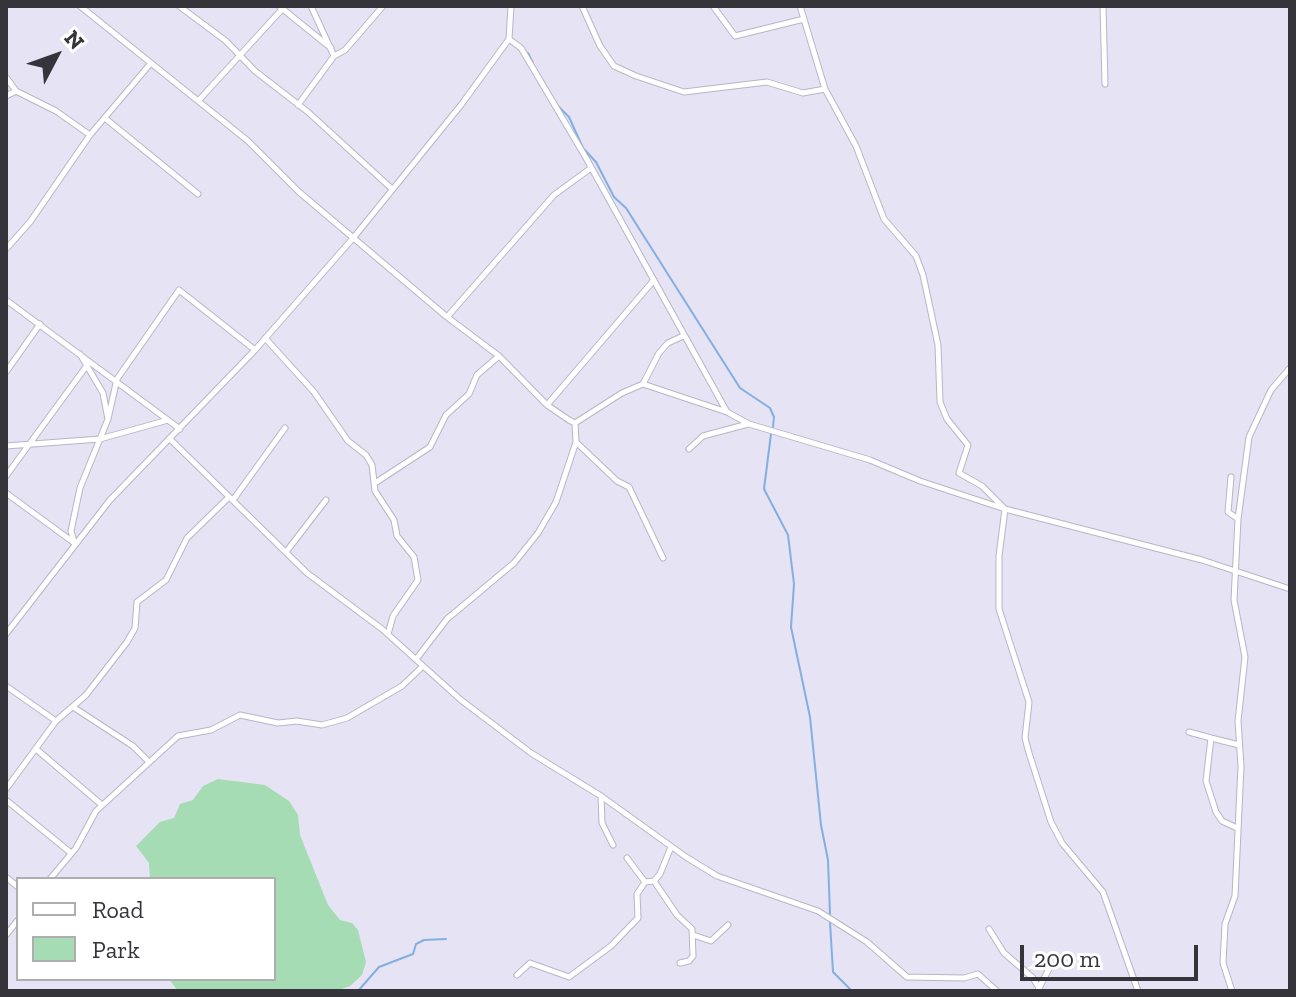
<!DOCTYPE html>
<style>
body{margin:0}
#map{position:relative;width:1296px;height:997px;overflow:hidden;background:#e5e3f4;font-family:"Zilla Slab",serif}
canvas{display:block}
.frame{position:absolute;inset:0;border:8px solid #34343a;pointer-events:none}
.legend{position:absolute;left:16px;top:877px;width:260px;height:104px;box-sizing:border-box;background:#fff;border:2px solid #aeaeb0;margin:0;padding:10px 14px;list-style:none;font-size:24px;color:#34343a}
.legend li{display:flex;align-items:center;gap:16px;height:40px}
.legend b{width:40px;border:2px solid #aeaeb0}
.north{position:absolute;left:16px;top:16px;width:80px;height:80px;-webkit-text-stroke:6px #fff;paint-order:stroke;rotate:49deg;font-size:22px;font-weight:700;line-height:32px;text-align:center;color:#34343a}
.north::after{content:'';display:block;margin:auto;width:28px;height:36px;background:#34343a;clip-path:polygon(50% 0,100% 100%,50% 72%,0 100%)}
.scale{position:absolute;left:1020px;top:945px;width:178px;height:36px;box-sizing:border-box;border:4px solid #34343a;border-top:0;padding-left:10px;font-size:24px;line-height:28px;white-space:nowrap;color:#34343a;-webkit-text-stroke:6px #fff;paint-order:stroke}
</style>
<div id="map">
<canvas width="1296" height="997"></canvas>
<div class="frame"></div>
<ul class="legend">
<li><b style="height:10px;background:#fff"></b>Road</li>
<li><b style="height:22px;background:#a5dcb4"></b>Park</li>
</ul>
<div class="north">N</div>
<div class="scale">200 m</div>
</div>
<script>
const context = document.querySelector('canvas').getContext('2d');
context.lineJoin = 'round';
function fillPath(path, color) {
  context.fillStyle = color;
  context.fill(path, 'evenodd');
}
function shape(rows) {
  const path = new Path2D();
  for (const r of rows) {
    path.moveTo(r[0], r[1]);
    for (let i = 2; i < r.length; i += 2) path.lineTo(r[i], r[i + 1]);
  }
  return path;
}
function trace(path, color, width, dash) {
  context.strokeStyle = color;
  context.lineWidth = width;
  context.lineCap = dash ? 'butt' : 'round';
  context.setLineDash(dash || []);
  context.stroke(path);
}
fillPath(shape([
 [218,779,265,785,289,801,298,815,300,835,328,905,340,920,352,923,358,930,366,962,362,975,350,986,336,991,178,991,169,979,274,979,274,879,150,879,149,863,136,846,160,822,174,818,180,804,193,800,203,786]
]), '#a5dcb4');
trace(shape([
 [528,53,533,63],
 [558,106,569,117,583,148,596,162,614,197,626,208,740,388,770,408,774,417,773,427],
 [771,434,764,489,788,535,794,584,791,627,810,717,821,825,828,860,830,914],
 [830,922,833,972,852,991],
 [358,991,379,967,413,954,416,944,424,940,446,939]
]), '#83afe0', 2);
const street = shape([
 [80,6,248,141,299,192,447,317,499,356,547,405,569,420,575,423,622,393,643,384,727,412,749,424,870,460,920,481,1005,509,1202,560,1290,589],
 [179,6,226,41,255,71,308,112,391,188],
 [279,6,331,48],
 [582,6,600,46,614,66,636,76,684,92,767,82,803,93,825,89],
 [713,6,735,36,804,19],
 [800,6,825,89,856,146,884,219,916,256,923,275,938,345,940,402,947,419,968,445,959,473,982,486,1005,509,999,556,999,609,1029,702,1025,738,1029,753,1051,822,1062,843,1103,892,1138,991],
 [1103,6,1105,84],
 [509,39,521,48,586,158,727,412],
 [334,56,345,50,383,6],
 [6,77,16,91,56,111,90,135],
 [6,96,16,91],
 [199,100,285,6],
 [298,105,334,56,311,6],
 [106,119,198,194],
 [6,249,30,222,90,135,151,63],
 [6,300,180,429],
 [447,317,554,195,591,168],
 [265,338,314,392,348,441,366,455,372,465,375,491,394,520,397,536,414,557,418,580,393,616,388,634],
 [6,372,40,324],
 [643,384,659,353,668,343,683,336],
 [547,405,654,280],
 [108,419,117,379,179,290,255,350],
 [171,440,307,573,382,629,461,700,531,753,601,796,686,857,717,876,818,911,867,942,907,977,964,978,978,974,997,991],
 [576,442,617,481,629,487,663,558],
 [6,446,100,439,168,420],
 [689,449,703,436,748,424],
 [6,476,85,368],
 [1231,477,1228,512,1238,519],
 [375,483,430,447,446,415,469,394,477,375,499,356],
 [6,493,73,542],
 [233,500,285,428],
 [74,542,71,531,80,488,108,419,103,393,80,354],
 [286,552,326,500],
 [6,634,110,500,255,350,354,237,461,105,509,39,511,6],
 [417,658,447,619,514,563,538,533,556,502,576,442,575,423],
 [6,686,56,721],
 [73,707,133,746,147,760],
 [1189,732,1211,738],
 [36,749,102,805],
 [6,789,56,721,86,695,127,642,135,628,137,602,166,580,187,538,228,498],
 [601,796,602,823,613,845],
 [6,800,71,853],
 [1237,828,1222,821,1216,812,1206,781,1211,738,1239,745],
 [627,858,645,882],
 [6,877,18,887],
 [50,879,76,848,96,811,178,736,211,730,240,715,278,723,297,721,322,725,347,718,402,686,423,666],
 [654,881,677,915,692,929,693,956,689,961,680,963],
 [989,929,1004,953,1033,978,1039,988],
 [6,935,18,920],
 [693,935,711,941,728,925],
 [517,975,530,963,569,977,611,946,638,918,637,894,645,882,654,881,660,874,671,847],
 [1038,990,1051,965],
 [1232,991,1223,963,1225,924,1235,896,1241,766,1238,721,1245,657,1234,600,1238,519,1249,437,1271,390,1290,368]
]);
trace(street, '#b7b6c6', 7);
trace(street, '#fff', 5);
</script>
